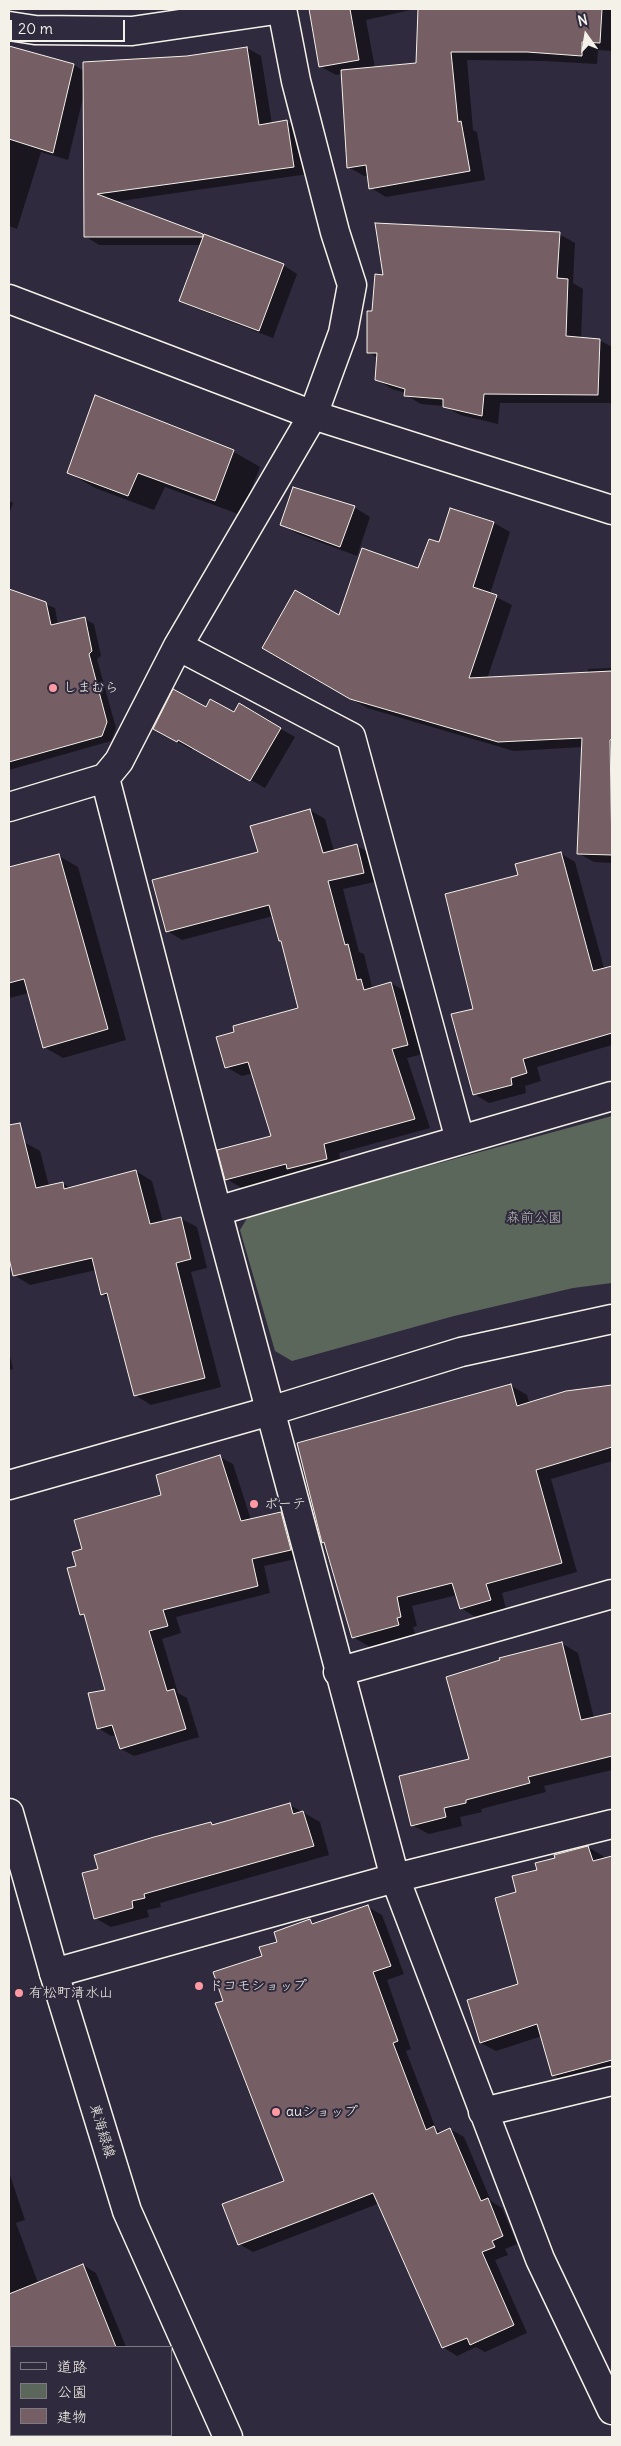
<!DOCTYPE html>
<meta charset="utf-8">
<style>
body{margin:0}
#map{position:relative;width:621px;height:2446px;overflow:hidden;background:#2f2a3d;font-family:Delius,"Klee One",sans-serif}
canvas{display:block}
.frame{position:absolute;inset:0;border:10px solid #f4f1e8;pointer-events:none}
.legend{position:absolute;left:10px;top:2346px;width:162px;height:90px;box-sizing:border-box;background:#2f2a3d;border:1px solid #7e7a81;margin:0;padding:6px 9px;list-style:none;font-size:15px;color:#f4f1e8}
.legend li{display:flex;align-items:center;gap:10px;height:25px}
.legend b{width:25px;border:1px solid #7e7a81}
.north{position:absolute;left:561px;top:10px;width:50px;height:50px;-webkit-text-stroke:4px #2f2a3d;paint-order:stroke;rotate:347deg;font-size:14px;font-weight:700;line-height:20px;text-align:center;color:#f4f1e8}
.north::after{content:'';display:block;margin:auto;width:18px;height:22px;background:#f4f1e8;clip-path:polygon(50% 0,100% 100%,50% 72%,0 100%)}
.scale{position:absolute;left:10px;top:20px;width:115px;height:22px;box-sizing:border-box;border:2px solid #f4f1e8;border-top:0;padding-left:6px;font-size:15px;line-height:18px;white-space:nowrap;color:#f4f1e8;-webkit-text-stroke:4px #2f2a3d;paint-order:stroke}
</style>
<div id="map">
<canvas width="621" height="2446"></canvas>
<div class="frame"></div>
<ul class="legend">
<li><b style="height:6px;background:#2f2a3d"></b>道路</li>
<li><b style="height:14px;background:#5c675c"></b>公園</li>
<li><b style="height:14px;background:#755e64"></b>建物</li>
</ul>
<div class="north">N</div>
<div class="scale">20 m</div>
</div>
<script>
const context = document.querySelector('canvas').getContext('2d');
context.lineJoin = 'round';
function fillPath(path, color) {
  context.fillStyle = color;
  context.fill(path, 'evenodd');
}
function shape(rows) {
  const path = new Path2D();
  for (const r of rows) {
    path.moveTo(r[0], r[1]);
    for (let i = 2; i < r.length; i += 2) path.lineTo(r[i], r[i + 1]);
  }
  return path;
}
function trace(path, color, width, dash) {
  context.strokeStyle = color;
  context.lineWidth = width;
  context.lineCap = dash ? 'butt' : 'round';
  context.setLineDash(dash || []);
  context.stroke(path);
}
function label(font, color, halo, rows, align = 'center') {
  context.font = font + ' Delius,"Klee One",sans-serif';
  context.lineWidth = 4;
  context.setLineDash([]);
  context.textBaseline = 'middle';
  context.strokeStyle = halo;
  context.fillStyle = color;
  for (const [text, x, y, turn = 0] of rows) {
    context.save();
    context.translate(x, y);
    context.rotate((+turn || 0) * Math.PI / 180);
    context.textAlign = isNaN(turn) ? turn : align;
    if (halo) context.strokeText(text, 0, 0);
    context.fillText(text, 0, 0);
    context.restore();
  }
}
fillPath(shape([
 [612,1116,612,1283,573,1288,454,1316,292,1361,275,1351,240,1230,249,1215]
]), '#5c675c');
fillPath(shape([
 [311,9,415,9,366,20,375,68,417,65,420,9,612,9,612,51,598,50,597,64,544,61,467,60,473,130,477,132,485,180,386,197,371,188,369,176,364,176,348,167,342,74,336,75,320,66],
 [10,47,74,65,85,72,247,48,261,56,272,124,287,122,301,130,308,174,113,202,283,265,297,274,273,338,195,308,180,300,201,245,99,245,85,236,84,94,68,160,41,152,17,229,9,226],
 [559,234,575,243,573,283,583,289,581,339,599,340,612,347,612,403,500,403,498,424,460,415,444,406,421,404,406,395,406,393,392,389,376,379,378,358,368,352,374,312,385,276],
 [96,397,234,452,260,467,241,515,165,487,154,510,95,488,69,473],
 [9,501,13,503,9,514],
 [354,507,370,517,357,556,298,534,282,525],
 [451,509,494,523,510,532,490,594,512,605,487,679,587,674,588,669,612,668,612,863,594,862,578,853,583,747,514,751,367,708,264,648,339,617,419,570,440,544],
 [9,591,55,608,58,625,84,619,94,624,101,656,97,659,116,728,111,741,9,770],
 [239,705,295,737,265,788,193,747,192,750,155,729,206,709,234,714],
 [310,810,325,819,334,851,357,846,372,854,379,881,343,889,359,952,364,954,372,987,391,983,406,992,423,1054,407,1058,430,1128,339,1153,342,1167,298,1174,242,1188,226,1179,273,1137,253,1073,242,1076,226,1067,235,1033,300,1009,282,942,280,941,273,916,182,940,167,931],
 [560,853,575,862,604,968,612,966,612,1045,537,1067,541,1081,525,1086,526,1093,489,1103,474,1094,475,1010,519,875],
 [59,856,78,867,126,1040,63,1058,44,1047,29,993,9,998,9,868],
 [24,1142,40,1151,49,1186,62,1183,71,1188,136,1171,152,1181,163,1222,180,1218,197,1227,207,1268,191,1272,221,1387,151,1405,135,1395,110,1299,102,1294,96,1270,30,1285,14,1275,9,1252,9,1146],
 [9,1352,13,1369,9,1370],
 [510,1385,527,1395,529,1403,566,1392,612,1387,612,1461,551,1479,577,1572,502,1593,506,1609,477,1618,461,1608,457,1595,412,1606,417,1626,413,1627,415,1634,370,1647,353,1637,323,1542],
 [220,1457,233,1464,251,1520,281,1513,294,1521,304,1557,264,1566,270,1593,176,1617,181,1633,162,1639,178,1693,187,1698,199,1737,134,1756,121,1749,116,1735,111,1736,98,1728,106,1691,86,1616,81,1614,78,1567,84,1549],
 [561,1643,578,1653,594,1718,612,1714,612,1770,544,1786,546,1792,481,1809,482,1812,460,1817,462,1826,429,1834,412,1825,470,1760],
 [290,1805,320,1822,329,1855,160,1903,161,1907,147,1910,149,1917,111,1927,95,1918,99,1870,211,1824,215,1826],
 [588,1847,603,1856,604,1859,612,1857,612,2072,568,2084,553,2075,542,2036,496,2051,481,2043,520,1985,518,1893,539,1870,556,1859],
 [368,1907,382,1915,404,1974,387,1980,411,2049,406,2051,436,2129,442,2133,450,2129,464,2137,491,2201,502,2208,517,2244,505,2249,508,2255,495,2260,527,2333,485,2352,476,2347,457,2356,443,2347,380,2203,253,2252,239,2244,285,2181,224,2002,263,1957,279,1943,310,1921,316,1924],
 [9,2172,25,2220,16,2223,38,2283,83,2265,96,2273,126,2347,11,2347,11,2404,9,2402],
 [9,2422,11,2423,11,2435,22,2435,23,2437,9,2437]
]), '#0007');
const building = shape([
 [309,9,350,9,359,60,319,67,309,9],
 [418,9,602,9,600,43,582,42,582,56,527,52,451,52,458,122,461,121,470,171,369,189,366,165,347,168,341,70,416,63,418,9],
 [9,46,74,64,53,153,9,139,9,46],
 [247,47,259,125,287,120,294,167,97,194,203,234,203,237,204,234,284,264,259,331,179,301,203,237,84,237,83,62,187,56,247,47],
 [375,223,560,232,557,278,568,279,566,336,600,339,598,395,484,394,482,416,443,407,443,399,404,396,405,389,375,380,377,353,367,353,367,311,372,311,375,274,383,275,375,223],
 [95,395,234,450,215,501,138,473,128,496,67,473,95,395],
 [293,487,355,506,340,547,280,525,293,487],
 [450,508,494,522,473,587,497,595,469,678,612,671,612,739,610,740,612,855,577,854,582,738,498,742,350,699,262,648,295,590,339,615,362,548,418,568,429,539,439,542,450,508],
 [9,589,46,602,51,625,85,617,92,651,89,654,107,722,102,736,9,762,9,589],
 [173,689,206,707,210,699,234,712,239,703,281,728,250,781,178,740,177,742,153,729,173,689],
 [310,809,323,853,357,844,364,873,328,881,345,945,348,944,357,980,361,979,364,990,391,982,408,1045,392,1049,415,1119,324,1144,327,1159,287,1169,286,1164,225,1180,217,1150,271,1136,248,1062,225,1068,216,1037,234,1032,233,1026,298,1008,281,941,279,941,269,905,166,932,152,880,258,852,250,826,310,809],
 [561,852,593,971,612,966,612,1033,523,1059,527,1073,511,1078,512,1085,473,1095,451,1014,473,1009,445,894,518,875,515,864,561,852],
 [59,854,108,1029,43,1048,24,979,9,983,9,867,59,854],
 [20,1123,36,1188,63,1182,64,1189,136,1170,150,1224,181,1217,191,1259,176,1263,205,1378,134,1396,107,1293,101,1295,92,1258,13,1276,9,1258,9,1125,20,1123],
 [511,1384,517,1406,566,1391,612,1385,612,1447,536,1470,562,1563,486,1584,491,1600,460,1609,452,1583,397,1597,401,1617,397,1618,399,1625,352,1638,324,1542,322,1543,297,1443,511,1384],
 [220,1455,241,1521,281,1512,291,1550,252,1559,258,1586,163,1610,168,1626,149,1631,167,1691,174,1689,186,1729,120,1749,112,1725,97,1729,88,1693,105,1690,84,1614,80,1615,67,1568,76,1566,72,1552,82,1549,74,1520,161,1495,156,1475,220,1455],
 [562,1642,581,1720,612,1713,612,1756,528,1777,530,1783,466,1800,466,1803,444,1808,446,1817,411,1826,399,1776,469,1759,446,1677,500,1660,499,1658,562,1642],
 [290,1803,293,1814,303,1811,314,1846,144,1894,145,1898,132,1901,133,1908,94,1919,82,1873,98,1869,94,1855,154,1837,211,1822,212,1825,290,1803],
 [588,1846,593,1861,612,1856,612,2060,552,2076,537,2024,480,2043,467,2000,518,1984,495,1898,516,1892,512,1876,537,1870,535,1863,555,1858,554,1855,588,1846],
 [368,1905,391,1966,373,1972,398,2041,393,2043,426,2130,434,2126,437,2134,450,2128,481,2201,488,2198,503,2236,492,2241,495,2247,482,2252,514,2325,470,2345,467,2338,442,2348,373,2193,238,2245,222,2204,284,2181,215,2003,223,2001,213,1972,262,1956,259,1947,277,1942,274,1932,310,1919,312,1924,368,1905],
 [83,2264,116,2347,9,2347,9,2294,83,2264]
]);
fillPath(building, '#755e64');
trace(building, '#f4f1e8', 1);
const minor = shape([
 [9,26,35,30,132,31,282,9],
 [178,646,351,737,460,1140],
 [105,778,217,1211,395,1878,540,2259,612,2410],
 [9,807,105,778,119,761,178,646,313,415,343,333,352,285,335,232,296,81,282,9],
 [217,1211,612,1096],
 [338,1672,612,1594],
 [54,1973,395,1878,612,1824],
 [483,2112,612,2081]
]);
const tertiary = shape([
 [9,299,313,415,612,510],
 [9,1485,270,1411,461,1352,612,1319]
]);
const secondary = shape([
 [9,1813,54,1973,127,2211,228,2437]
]);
trace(minor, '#f4f1e8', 31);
trace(tertiary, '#f4f1e8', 31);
trace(secondary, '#f4f1e8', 31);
trace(minor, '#2f2a3d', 28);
trace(tertiary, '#2f2a3d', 28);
trace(secondary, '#2f2a3d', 28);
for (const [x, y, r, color] of [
 [53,688,5,"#ff9aa2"],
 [254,1504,5,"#ff9aa2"],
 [199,1986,5,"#ff9aa2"],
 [19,1993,5,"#ff9aa2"],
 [276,2112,5,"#ff9aa2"]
]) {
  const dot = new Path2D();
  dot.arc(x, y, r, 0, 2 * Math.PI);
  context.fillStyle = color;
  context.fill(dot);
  trace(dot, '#2f2a3d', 2);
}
label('14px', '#f4f1e8', '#2f2a3d', [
 ["しまむら",63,688],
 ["ボーテ",264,1504],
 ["ドコモショップ",209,1986],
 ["有松町清水山",29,1993],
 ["auショップ",286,2112]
], 'left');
label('14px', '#b7bab0', '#2f2a3d', [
 ["森前公園",534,1218]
]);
label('14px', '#f4f1e8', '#2f2a3d', [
 ["東海緑線",102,2131,73]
]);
</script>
